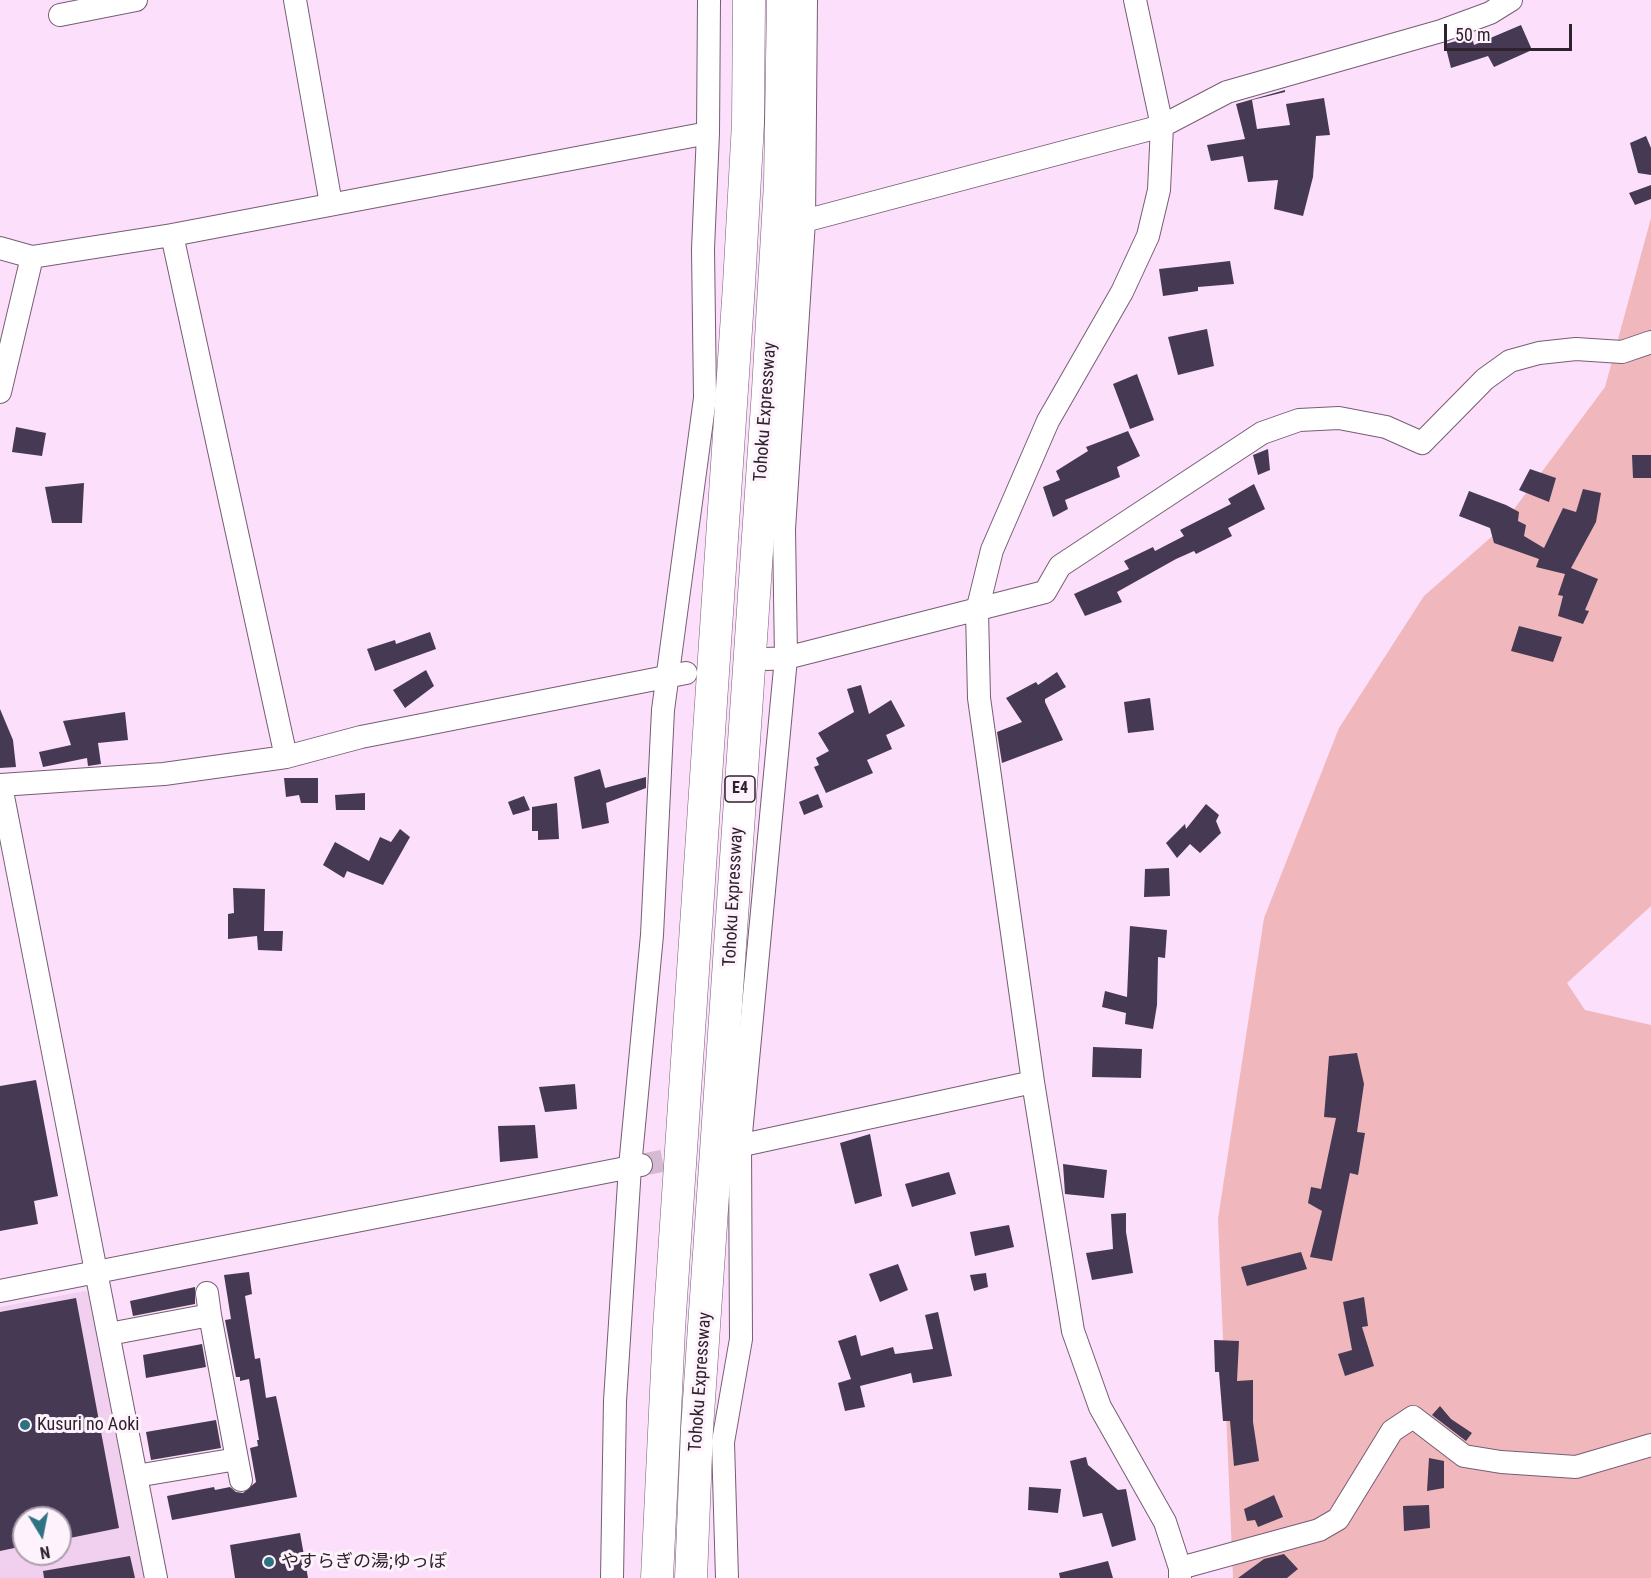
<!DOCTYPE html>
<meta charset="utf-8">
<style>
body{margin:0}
#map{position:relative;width:1651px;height:1578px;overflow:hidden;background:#fcdffa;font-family:"Roboto Condensed",sans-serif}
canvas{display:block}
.north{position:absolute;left:12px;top:1506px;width:60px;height:60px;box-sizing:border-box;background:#fef2fd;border:2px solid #ab9faa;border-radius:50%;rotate:170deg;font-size:16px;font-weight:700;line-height:24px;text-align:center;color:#2e232d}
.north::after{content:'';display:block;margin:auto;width:21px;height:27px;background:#2e7382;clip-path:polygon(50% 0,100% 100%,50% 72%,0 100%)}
.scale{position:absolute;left:1444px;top:24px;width:128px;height:27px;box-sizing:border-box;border:3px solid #2e232d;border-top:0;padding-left:8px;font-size:18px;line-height:21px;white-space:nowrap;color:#2e232d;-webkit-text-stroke:4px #fef2fd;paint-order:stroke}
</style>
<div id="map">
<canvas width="1651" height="1578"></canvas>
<div class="north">N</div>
<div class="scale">50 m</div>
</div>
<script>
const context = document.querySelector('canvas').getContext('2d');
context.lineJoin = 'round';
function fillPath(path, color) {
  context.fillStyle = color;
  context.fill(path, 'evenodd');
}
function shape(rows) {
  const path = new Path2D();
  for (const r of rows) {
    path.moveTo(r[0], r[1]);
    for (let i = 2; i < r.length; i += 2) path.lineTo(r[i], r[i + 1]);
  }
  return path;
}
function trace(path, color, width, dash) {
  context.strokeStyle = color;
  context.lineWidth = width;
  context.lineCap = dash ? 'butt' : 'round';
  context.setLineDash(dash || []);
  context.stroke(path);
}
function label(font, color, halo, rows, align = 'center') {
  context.font = font + ' "Roboto Condensed","Noto Sans JP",sans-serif';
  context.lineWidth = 6;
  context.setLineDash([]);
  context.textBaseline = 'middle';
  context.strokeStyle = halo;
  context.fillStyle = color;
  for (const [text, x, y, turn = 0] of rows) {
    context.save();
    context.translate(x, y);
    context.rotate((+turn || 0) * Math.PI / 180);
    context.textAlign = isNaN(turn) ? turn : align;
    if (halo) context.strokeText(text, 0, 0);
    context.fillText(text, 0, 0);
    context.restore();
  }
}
fillPath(shape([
 [85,1291,91,1295,146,1578,0,1578,0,1307],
 [24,1518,60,1518,60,1554,24,1554]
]), '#f1cfef');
fillPath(shape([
 [1651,218,1651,906,1567,983,1585,1010,1651,1025,1651,1578,1233,1578,1218,1219,1264,918,1339,728,1424,596,1497,532,1605,387]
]), '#f0b8bd');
fillPath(shape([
 [1521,25,1532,50,1494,67,1488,56,1451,68,1445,44,1472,37,1474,45],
 [1285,90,1285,92,1252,100,1257,129,1290,125,1286,104,1324,98,1330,135,1316,136,1313,177,1303,216,1274,209,1278,180,1248,182,1243,156,1211,161,1207,145,1245,139,1236,104],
 [1646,136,1651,148,1651,175,1638,173,1630,143],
 [1651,185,1651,199,1635,205,1629,193],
 [1230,261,1234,284,1198,287,1198,291,1163,296,1159,269],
 [1207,329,1214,366,1178,375,1168,337],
 [1137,374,1154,420,1130,429,1113,384],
 [16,427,46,433,42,456,12,452],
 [1128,431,1140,456,1117,467,1120,477,1065,500,1068,509,1053,517,1043,487,1060,480,1056,471,1088,451,1086,447],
 [1268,449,1270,470,1258,475,1253,455],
 [1632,455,1651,455,1651,478,1633,478],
 [1530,469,1556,478,1549,502,1519,490],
 [84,483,82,523,52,523,45,487],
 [1254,484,1265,509,1228,528,1232,536,1196,554,1194,551,1176,559,1117,592,1122,602,1085,616,1074,594,1129,569,1124,561,1153,547,1155,551,1184,536,1180,530,1231,504,1228,499],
 [1583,489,1601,493,1596,522,1571,568,1598,579,1585,610,1589,611,1583,624,1558,616,1563,596,1558,595,1565,574,1536,567,1539,559,1494,543,1490,528,1459,516,1469,491,1506,505,1519,512,1518,521,1526,525,1524,536,1544,548,1563,508,1576,512],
 [1519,626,1562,637,1553,662,1511,651],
 [430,632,436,649,375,671,367,649,395,640,396,644],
 [426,670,434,686,405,708,393,690],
 [1057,672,1066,687,1045,699,1045,702,1063,740,1002,763,997,732,1022,722,1006,698,1036,682,1038,685],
 [861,685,869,714,891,700,905,726,886,735,892,749,867,760,873,773,826,793,814,767,819,765,816,758,829,751,818,733,854,712,847,689],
 [1150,698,1154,730,1128,733,1124,702],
 [0,709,13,740,16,767,0,768],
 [125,712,128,740,98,743,101,764,88,766,87,758,43,767,39,752,71,745,63,721],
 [600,769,605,788,646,777,646,788,606,803,609,823,582,829,574,777],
 [284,778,318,778,318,803,301,803,299,795,286,797],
 [365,793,365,810,336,810,335,795],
 [818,794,823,807,804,815,799,802],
 [524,796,530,810,513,815,508,802],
 [557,803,559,839,538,840,538,831,532,831,532,807],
 [1206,804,1219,815,1216,821,1221,833,1200,853,1190,844,1177,858,1166,843,1185,824,1186,829],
 [400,829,410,837,383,885,347,871,344,878,323,865,335,842,369,861,380,837,391,842],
 [1169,868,1170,896,1144,897,1145,869],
 [233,888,265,889,264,931,283,931,282,951,258,950,257,936,228,939,228,914,234,913],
 [1130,926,1167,930,1165,958,1158,957,1157,1005,1153,1029,1125,1024,1126,1013,1102,1007,1105,991,1127,997],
 [1093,1047,1142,1049,1141,1078,1092,1077],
 [1357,1053,1364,1084,1357,1132,1365,1133,1358,1175,1350,1173,1332,1261,1310,1257,1322,1211,1308,1203,1311,1187,1321,1189,1336,1118,1324,1117,1329,1056],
 [36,1080,58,1196,34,1201,38,1224,0,1231,0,1086],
 [575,1084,577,1109,545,1112,539,1087],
 [535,1125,538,1158,500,1162,498,1126],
 [870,1134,882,1196,855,1204,840,1143],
 [1063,1164,1107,1170,1104,1198,1065,1194],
 [949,1172,956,1194,912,1207,905,1184],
 [1126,1213,1126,1232,1133,1273,1092,1280,1086,1253,1113,1249,1111,1214],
 [1009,1225,1014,1247,975,1256,970,1232],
 [1301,1252,1307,1269,1247,1286,1241,1267],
 [898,1264,908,1290,880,1302,869,1274],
 [249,1272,252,1294,245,1296,255,1359,260,1358,266,1398,276,1396,297,1497,172,1520,167,1496,214,1487,215,1490,230,1487,236,1492,243,1493,256,1482,250,1448,258,1446,257,1440,259,1440,249,1379,240,1381,240,1377,236,1377,225,1320,231,1319,224,1275],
 [986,1273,988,1287,974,1291,970,1275],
 [195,1287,195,1304,133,1316,130,1301],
 [1364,1297,1368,1326,1362,1327,1374,1366,1345,1376,1338,1354,1352,1350,1343,1302],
 [76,1298,119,1528,60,1540,60,1518,24,1518,24,1546,0,1551,0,1312],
 [938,1312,952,1376,913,1383,911,1373,860,1386,865,1407,845,1411,838,1383,851,1379,838,1341,856,1335,861,1356,893,1347,895,1354,933,1349,925,1315],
 [1214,1340,1239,1341,1237,1381,1253,1380,1253,1422,1259,1461,1234,1466,1230,1421,1223,1421,1219,1372,1215,1372],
 [202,1344,206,1367,146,1378,143,1355],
 [1440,1406,1451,1419,1472,1433,1466,1441,1432,1415],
 [216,1420,221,1448,151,1460,146,1432],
 [1086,1457,1088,1465,1118,1490,1126,1489,1136,1540,1112,1547,1102,1513,1083,1517,1070,1461],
 [1429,1458,1444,1461,1444,1488,1427,1491],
 [1029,1487,1061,1489,1058,1513,1028,1510],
 [1274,1495,1283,1517,1258,1527,1255,1520,1247,1521,1244,1509],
 [1429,1505,1430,1528,1404,1531,1403,1506],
 [300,1533,308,1578,235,1578,230,1545],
 [1284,1554,1298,1569,1287,1578,1238,1578,1264,1559],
 [130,1556,135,1578,44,1578,43,1571],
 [1108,1561,1113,1578,1060,1578,1059,1573]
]), '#453953');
trace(shape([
 [641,1165,729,1148]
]), '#d3b9d1', 22, [22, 11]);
const minor = shape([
 [295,0,331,204],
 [1135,0,1162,126,1159,190,1148,236,1122,292,1048,421,992,550,977,611,979,698,1033,1082,1073,1331,1100,1407,1165,1522,1180,1568,1180,1578],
 [60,15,136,0],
 [804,221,1162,126,1227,92,1441,31,1490,13,1511,0],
 [0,248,32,257,172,235],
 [0,392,32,257],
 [767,659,786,658,1045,592,1060,566,1262,433,1299,420,1339,418,1386,427,1422,443,1485,379,1510,361,1539,353,1576,349,1622,352,1651,342],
 [286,757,172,235,708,133],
 [0,785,164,774,286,757,361,737,686,673],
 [1,786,156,1578],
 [729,1148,1033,1082],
 [0,1291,641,1165],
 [207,1293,210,1315],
 [109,1334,210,1315,237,1459,136,1476],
 [237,1459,241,1480],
 [1180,1568,1319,1530,1338,1519,1392,1431,1413,1417,1464,1456,1501,1462,1576,1467,1651,1445],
 [612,1578,615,1401,630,1167,652,935,663,710,705,398,703,249,708,133,709,0],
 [727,1578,723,1442,741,1339,740,1144,786,658,784,529,804,221,806,0]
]);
const highway = shape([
 [657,1578,669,1329,739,285,748,123,749,0],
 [691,1578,697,1429,768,390,780,183,783,0]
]);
trace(minor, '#765d74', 24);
trace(highway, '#765d74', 33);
trace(minor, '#fff', 22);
trace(highway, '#fff', 32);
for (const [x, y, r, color] of [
 [25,1425,6,"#2e7382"],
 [269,1562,6,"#2e7382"]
]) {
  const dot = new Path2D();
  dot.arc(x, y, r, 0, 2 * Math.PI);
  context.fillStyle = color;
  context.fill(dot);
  trace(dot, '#fef2fd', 2);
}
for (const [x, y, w] of [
 [740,789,30]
]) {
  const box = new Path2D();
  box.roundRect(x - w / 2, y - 13, w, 26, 4.5);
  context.fillStyle = '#fef2fd';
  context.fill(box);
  trace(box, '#2e232d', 1.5);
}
label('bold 16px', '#2e232d', null, [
 ["E4",740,789]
]);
label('18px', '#2e232d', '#fef2fd', [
 ["Tohoku Expressway",766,412,-86],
 ["Tohoku Expressway",734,897,-87],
 ["Tohoku Expressway",701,1382,-86]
]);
label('18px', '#2e232d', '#fef2fd', [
 ["Kusuri no Aoki",37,1425],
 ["やすらぎの湯;ゆっぽ",281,1562]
], 'left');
</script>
